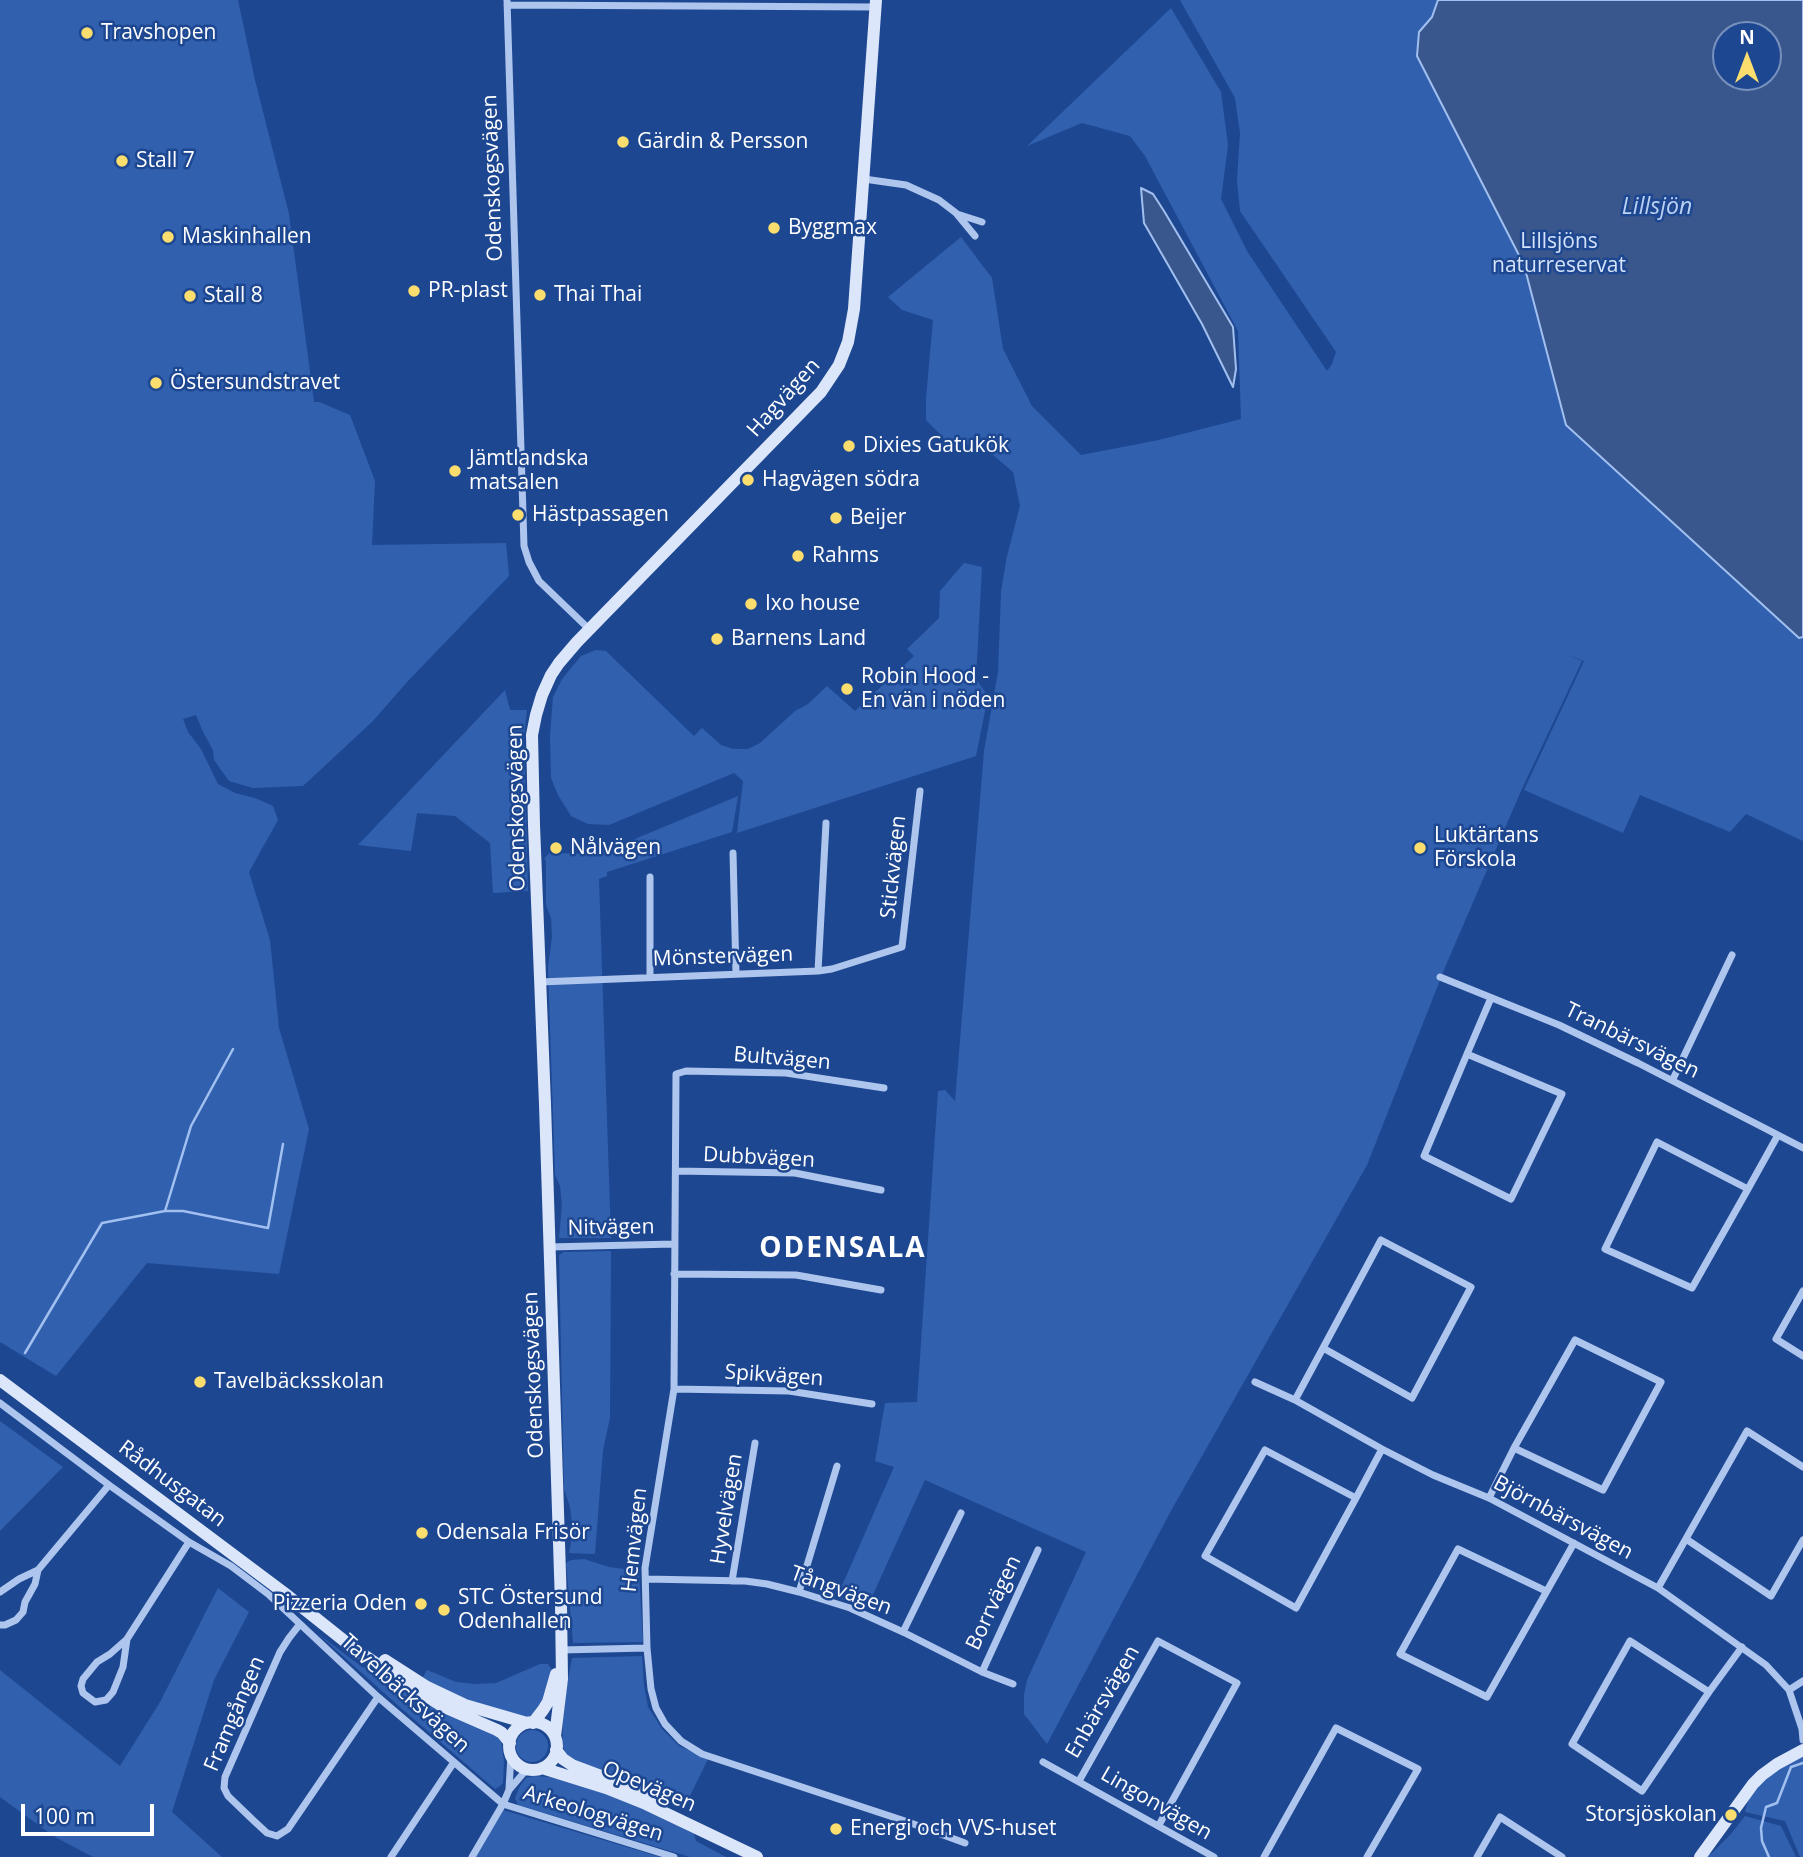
<!DOCTYPE html>
<meta charset="utf-8">
<style>
body{margin:0}
#map{position:relative;width:1803px;height:1857px;overflow:hidden;background:#1e4791;font-family:"Open Sans",sans-serif}
canvas{display:block}
.north{position:absolute;left:1712px;top:21px;width:70px;height:70px;box-sizing:border-box;background:#1e4791;border:2px solid #7891bd;border-radius:50%;rotate:0deg;font-size:19px;font-weight:700;line-height:28px;text-align:center;color:#fff}
.north::after{content:'';display:block;margin:auto;width:24px;height:32px;background:#fcde6e;clip-path:polygon(50% 0,100% 100%,50% 72%,0 100%)}
.scale{position:absolute;left:21px;top:1804px;width:133px;height:32px;box-sizing:border-box;border:4px solid #fff;border-top:0;padding-left:9px;font-size:21px;line-height:24px;white-space:nowrap;color:#fff;-webkit-text-stroke:5px #1e4791;paint-order:stroke}
</style>
<div id="map">
<canvas width="1803" height="1857"></canvas>
<div class="north">N</div>
<div class="scale">100 m</div>
</div>
<script>
const context = document.querySelector('canvas').getContext('2d');
context.lineJoin = 'round';
function fillPath(path, color) {
  context.fillStyle = color;
  context.fill(path, 'evenodd');
}
function shape(rows) {
  const path = new Path2D();
  for (const r of rows) {
    if (r.length === 3) {
      path.moveTo(r[0] + r[2], r[1]);
      path.arc(r[0], r[1], r[2], 0, 2 * Math.PI);
      continue;
    }
    path.moveTo(r[0], r[1]);
    for (let i = 2; i < r.length; i += 2) path.lineTo(r[i], r[i + 1]);
  }
  return path;
}
function trace(path, color, width, dash) {
  context.strokeStyle = color;
  context.lineWidth = width;
  context.lineCap = dash ? 'butt' : 'round';
  context.setLineDash(dash || []);
  context.stroke(path);
}
function label(font, color, halo, rows, align = 'center') {
  context.font = font + ' "Open Sans",sans-serif';
  context.lineWidth = 5;
  context.setLineDash([]);
  context.textBaseline = 'middle';
  context.strokeStyle = halo;
  context.fillStyle = color;
  for (const [text, x, y, turn = 0] of rows) {
    context.save();
    context.translate(x, y);
    context.rotate((+turn || 0) * Math.PI / 180);
    context.textAlign = isNaN(turn) ? turn : align;
    if (halo) context.strokeText(text, 0, 0);
    context.fillText(text, 0, 0);
    context.restore();
  }
}
fillPath(shape([
 [0,0,238,0,255,80,289,214,314,402,319,402,350,415,375,481,372,545,506,543,509,576,407,682,373,721,303,786,253,788,229,781,214,760,213,750,203,732,196,715,183,719,188,732,201,749,218,784,235,793,255,798,273,806,278,820,249,872,270,940,279,1028,309,1129,279,1274,147,1263,56,1376,0,1342],
 [1180,0,1803,0,1803,841,1746,814,1730,832,1640,795,1623,833,1524,790,1584,661,1567,655,1582,661,1521,791,1446,965,1367,1165,1172,1509,1047,1744,1024,1714,1024,1695,1027,1680,1086,1552,925,1480,866,1610,837,1597,894,1467,875,1461,885,1403,917,1402,938,1091,945,1090,955,1101,984,751,998,672,1001,592,1007,556,1020,506,1013,472,986,449,945,439,926,420,926,398,933,320,902,310,888,297,961,237,992,278,1003,349,1032,406,1081,455,1159,440,1241,419,1238,331,1145,156,1130,136,1082,123,1027,146,1171,8,1221,92,1228,145,1221,199,1247,251,1327,371,1332,364,1336,352,1240,211,1237,181,1240,133,1235,98],
 [1726,35,1768,35,1768,77,1726,77],
 [964,563,982,567,976,679,988,696,976,756,737,833,743,781,734,773,609,825,588,824,571,816,558,795,551,778,550,735,553,697,562,679,581,656,596,650,606,651,694,736,702,728,721,745,733,749,748,749,760,743,795,711,808,704,827,686,855,711,914,656,907,649,939,618,940,591],
 [505,690,510,710,527,710,524,735,528,891,493,893,490,843,455,816,417,813,411,851,358,845],
 [738,796,732,832,607,872,607,876,599,879,611,1238,559,1238,562,1205,560,1186,555,1175,548,967,552,937,551,918,546,905,546,860,544,859,549,853,595,854,606,851],
 [611,1251,610,1418,603,1450,595,1554,569,1553,573,1531,570,1507,564,1489,559,1255,564,1252],
 [0,1421,63,1467,0,1531],
 [584,1559,609,1567,639,1571,643,1642,573,1643,566,1563,571,1560],
 [218,1588,249,1612,214,1680,172,1812,222,1857,93,1857,55,1837,0,1797,0,1670,120,1766,160,1702],
 [317,1633,362,1667,375,1669,494,1733,501,1741,504,1761,503,1783,500,1786,495,1789,402,1709],
 [642,1656,644,1685,648,1707,662,1729,679,1746,708,1759,685,1806,655,1783,647,1792,577,1761,567,1755,563,1747,562,1713,572,1658],
 [540,1664,548,1664,552,1670,541,1707,531,1716,520,1717,463,1700,422,1679,427,1670,456,1682,475,1684,496,1683],
 [532,1746,16],
 [1803,1754,1803,1857,1800,1857,1785,1821,1745,1812,1749,1797,1760,1783,1779,1767],
 [534,1776,550,1777,588,1787,638,1805,694,1834,696,1841,726,1857,690,1857,518,1805,515,1798,520,1786,526,1778],
 [503,1810,660,1857,476,1857],
 [1745,1816,1781,1826,1796,1857,1706,1857,1708,1854,1711,1854,1731,1834]
]), '#3160af');
const water = shape([
 [1438,0,1803,0,1803,637,1799,638,1566,425,1524,265,1417,56,1419,32,1432,17,1438,0],
 [1768,35,1768,77,1726,77,1726,35,1768,35],
 [1141,188,1153,194,1164,211,1233,327,1236,369,1233,387,1202,324,1144,223,1141,188]
]);
fillPath(water, '#39578d');
trace(water, '#a2c0ef', 2);
trace(shape([
 [165,1211,191,1126,233,1049],
 [25,1353,102,1223,165,1211,183,1211,268,1228,283,1144],
 [1769,1857,1762,1841,1761,1828,1766,1807,1777,1803,1791,1767,1803,1763]
]), '#a2c0ef', 2.5);
trace(shape([
 [507,0,524,546,529,562,539,581,589,629],
 [507,5,875,7],
 [864,179,906,185,939,200,956,213,975,236],
 [957,214,982,222],
 [733,853,736,974],
 [650,877,650,977],
 [818,971,826,823],
 [1440,977,1559,1025,1638,1063,1803,1148],
 [540,982,818,971,832,969,902,947,920,791],
 [1467,1054,1562,1094,1511,1199,1424,1156,1467,1054,1491,998],
 [1673,1079,1732,955],
 [884,1088,786,1073,686,1071,676,1074,674,1389,645,1568,647,1648,651,1689,656,1708,665,1724,681,1741,702,1754,908,1822,965,1843],
 [676,1171,795,1173,881,1190],
 [1748,1189,1657,1142,1605,1249,1692,1288,1748,1189,1778,1135],
 [549,1247,674,1244],
 [674,1274,796,1275,881,1290],
 [1803,1291,1776,1339,1803,1356],
 [1255,1382,1295,1400,1382,1449,1433,1475,1489,1498,1658,1588,1766,1665,1789,1690,1802,1729,1803,1740],
 [674,1389,789,1391,872,1404],
 [1295,1400,1323,1348,1381,1240,1471,1287,1412,1398,1323,1348],
 [0,1403,109,1485,189,1542,231,1566,268,1594,378,1697,503,1804,674,1857],
 [1356,1498,1265,1450,1205,1556,1296,1608,1356,1498,1382,1449],
 [1489,1498,1514,1448,1575,1340,1661,1382,1603,1490,1514,1448],
 [1686,1539,1771,1596,1803,1540],
 [646,1579,745,1581,767,1584,799,1592,850,1608,903,1632,982,1672,1013,1684],
 [732,1581,755,1443],
 [1658,1588,1747,1431,1803,1467],
 [1546,1591,1458,1549,1400,1654,1487,1697,1574,1543],
 [0,1592,19,1579,38,1570,109,1485],
 [799,1592,837,1466],
 [300,1624,289,1638,280,1652,225,1777,224,1788,228,1796,254,1821,267,1833,277,1836,288,1829,378,1697],
 [0,1625,5,1625,16,1620,23,1612,25,1602,35,1584,38,1570],
 [903,1632,961,1513],
 [127,1639,123,1667,113,1692,106,1700,95,1702,83,1693,81,1686,83,1679,97,1662,110,1654,127,1639,189,1542],
 [561,1650,647,1648],
 [982,1672,1038,1550],
 [1789,1690,1803,1681],
 [1709,1692,1630,1641,1572,1744,1642,1791,1709,1692,1742,1647],
 [1043,1762,1214,1857],
 [1079,1781,1158,1641,1237,1683,1159,1825],
 [509,1789,511,1755],
 [391,1857,454,1762],
 [472,1857,503,1804,509,1790,527,1769],
 [1264,1857,1336,1728,1418,1769,1367,1857],
 [1477,1857,1500,1817,1562,1857]
]), '#aec6ee', 7);
trace(shape([
 [0,1380,283,1592,352,1647,393,1675,442,1706,497,1730,502,1733,510,1743],
 [385,1660,427,1687,465,1705,527,1723],
 [533,1746,24],
 [533,1723,543,1710,548,1702,556,1674],
 [555,1736,562,1679,561,1605,545,1104,534,825,532,735,536,715,542,695,551,675,559,663,577,642,821,392,839,365,848,342,854,309,876,0],
 [556,1750,563,1759,572,1765,612,1780,653,1799],
 [542,1768,606,1788,646,1804,757,1857],
 [1700,1857,1753,1784,1762,1775,1777,1764,1803,1750]
]), '#dbe6fa', 12);
for (const [x, y, r, color] of [
 [87,33,7,"#fcde6e"],
 [623,142,7,"#fcde6e"],
 [122,161,7,"#fcde6e"],
 [774,228,7,"#fcde6e"],
 [168,237,7,"#fcde6e"],
 [414,291,7,"#fcde6e"],
 [540,295,7,"#fcde6e"],
 [190,296,7,"#fcde6e"],
 [156,383,7,"#fcde6e"],
 [849,446,7,"#fcde6e"],
 [455,471,7,"#fcde6e"],
 [748,480,7,"#fcde6e"],
 [518,515,7,"#fcde6e"],
 [836,518,7,"#fcde6e"],
 [798,556,7,"#fcde6e"],
 [751,604,7,"#fcde6e"],
 [717,639,7,"#fcde6e"],
 [847,689,7,"#fcde6e"],
 [556,848,7,"#fcde6e"],
 [1420,848,7,"#fcde6e"],
 [200,1382,7,"#fcde6e"],
 [422,1533,7,"#fcde6e"],
 [421,1604,7,"#fcde6e"],
 [444,1610,7,"#fcde6e"],
 [1731,1815,7,"#fcde6e"],
 [836,1829,7,"#fcde6e"]
]) {
  const dot = new Path2D();
  dot.arc(x, y, r, 0, 2 * Math.PI);
  context.fillStyle = color;
  context.fill(dot);
  trace(dot, '#1e4791', 2.5);
}
label('21px', '#fff', '#1e4791', [
 ["Travshopen",101,33],
 ["Gärdin & Persson",637,142],
 ["Stall 7",136,161],
 ["Byggmax",788,228],
 ["Maskinhallen",182,237],
 ["PR-plast",428,291],
 ["Thai Thai",554,295],
 ["Stall 8",204,296],
 ["Östersundstravet",170,383],
 ["Dixies Gatukök",863,446],
 ["Jämtlandska",469,459],
 ["matsalen",469,483],
 ["Hagvägen södra",762,480],
 ["Hästpassagen",532,515],
 ["Beijer",850,518],
 ["Rahms",812,556],
 ["Ixo house",765,604],
 ["Barnens Land",731,639],
 ["Robin Hood -",861,677],
 ["En vän i nöden",861,701],
 ["Luktärtans",1434,836],
 ["Förskola",1434,860],
 ["Nålvägen",570,848],
 ["Tavelbäcksskolan",214,1382],
 ["Odensala Frisör",436,1533],
 ["STC Östersund",458,1598],
 ["Odenhallen",458,1622],
 ["Pizzeria Oden",407,1604,"right"],
 ["Storsjöskolan",1717,1815,"right"],
 ["Energi och VVS-huset",850,1829]
], 'left');
label('21px', '#fff', '#1e4791', [
 ["Odenskogsvägen",493,178,-92],
 ["Hagvägen",784,398,-48],
 ["Odenskogsvägen",517,808,-91],
 ["Stickvägen",894,867,-84],
 ["Mönstervägen",723,957,-2],
 ["Tranbärsvägen",1632,1041,26],
 ["Bultvägen",782,1059,5],
 ["Dubbvägen",759,1158,3],
 ["Nitvägen",611,1228,-1],
 ["Odenskogsvägen",534,1375,-92],
 ["Spikvägen",774,1376,4],
 ["Rådhusgatan",172,1484,37],
 ["Hyvelvägen",727,1509,-81],
 ["Björnbärsvägen",1563,1518,28],
 ["Hemvägen",635,1540,-84],
 ["Tångvägen",841,1591,20],
 ["Borrvägen",994,1603,-65],
 ["Tavelbäcksvägen",405,1694,42],
 ["Enbärsvägen",1103,1702,-60],
 ["Framgången",235,1714,-67],
 ["Opevägen",649,1787,23],
 ["Lingonvägen",1156,1804,30],
 ["Arkeologvägen",593,1814,17]
]);
label('21px', '#d4e2fa', '#1e4791', [
 ["Lillsjöns",1559,242],
 ["naturreservat",1559,266]
]);
label('italic 23px', '#bbd1f4', '#1e4791', [
 ["Lillsjön",1657,207]
]);
context.letterSpacing = '2px';
label('bold 28px', '#fff', '#1e4791', [
 ["ODENSALA",843,1249]
]);
context.letterSpacing = '0px';
</script>
